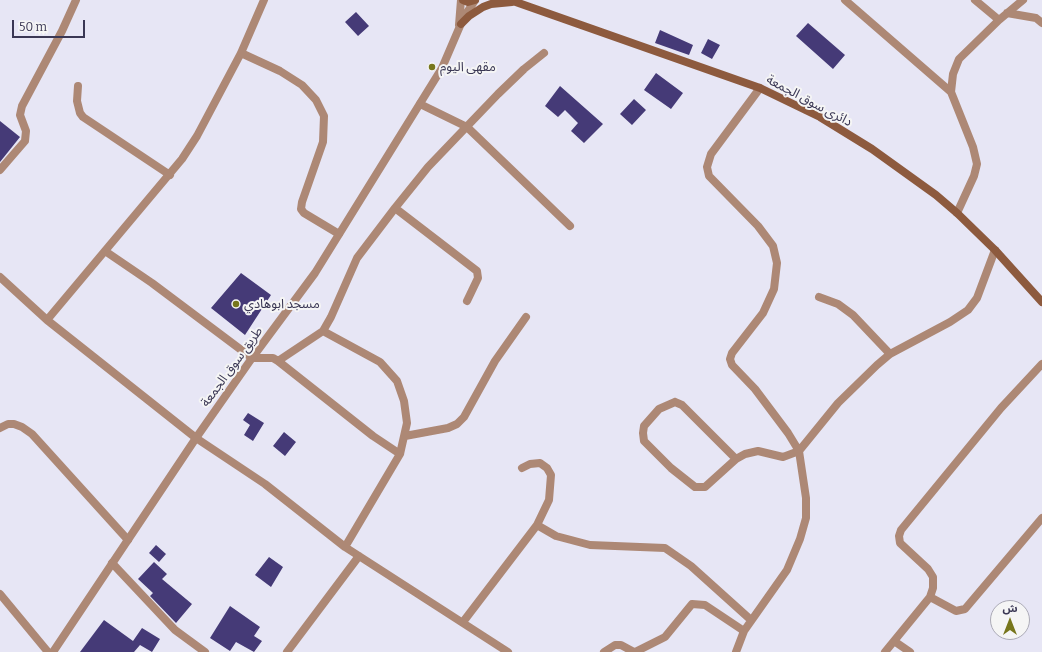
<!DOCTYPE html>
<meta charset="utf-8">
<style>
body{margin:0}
#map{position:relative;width:1042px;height:652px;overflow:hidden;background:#e7e6f5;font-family:Bitter,"Noto Sans Arabic",serif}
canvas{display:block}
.north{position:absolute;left:990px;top:600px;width:40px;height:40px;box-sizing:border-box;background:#f5f5f5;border:1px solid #aaa9b5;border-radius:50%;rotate:0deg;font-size:11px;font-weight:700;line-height:16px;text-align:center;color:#3a3754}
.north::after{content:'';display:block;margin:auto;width:14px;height:18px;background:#77761c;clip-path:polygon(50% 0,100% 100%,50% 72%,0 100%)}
.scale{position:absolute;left:12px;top:20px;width:73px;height:18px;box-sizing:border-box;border:2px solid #3a3754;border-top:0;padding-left:5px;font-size:12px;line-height:14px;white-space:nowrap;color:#3a3754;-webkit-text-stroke:3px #f5f5f5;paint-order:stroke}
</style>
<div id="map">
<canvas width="1042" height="652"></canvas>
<div class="north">ش</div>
<div class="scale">50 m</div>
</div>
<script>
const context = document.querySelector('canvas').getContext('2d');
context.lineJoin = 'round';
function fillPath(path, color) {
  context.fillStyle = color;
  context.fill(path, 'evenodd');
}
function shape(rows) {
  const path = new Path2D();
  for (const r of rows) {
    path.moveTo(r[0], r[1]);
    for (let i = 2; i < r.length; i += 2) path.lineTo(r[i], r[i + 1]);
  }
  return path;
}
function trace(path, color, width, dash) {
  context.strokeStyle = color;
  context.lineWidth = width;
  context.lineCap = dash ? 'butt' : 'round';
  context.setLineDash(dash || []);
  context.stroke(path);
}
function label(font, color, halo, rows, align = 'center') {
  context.font = font + ' Bitter,"Noto Sans Arabic",serif';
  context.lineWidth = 4;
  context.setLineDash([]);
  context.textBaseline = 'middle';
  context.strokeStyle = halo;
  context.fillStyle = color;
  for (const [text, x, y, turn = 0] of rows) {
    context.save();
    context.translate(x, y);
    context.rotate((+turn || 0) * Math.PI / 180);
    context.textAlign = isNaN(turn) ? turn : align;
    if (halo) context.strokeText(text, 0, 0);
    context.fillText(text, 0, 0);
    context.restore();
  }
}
fillPath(shape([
 [356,12,369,26,358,36,345,22],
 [808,23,845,55,833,69,796,36],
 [660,30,693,45,689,55,655,43],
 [708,39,720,45,712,59,701,53],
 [656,73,683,93,671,109,644,90],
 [560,86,603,124,584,143,571,131,578,123,565,110,558,117,545,106],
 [634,99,646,110,632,125,620,114],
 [0,121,20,137,0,162],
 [241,273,271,295,245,335,211,308],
 [248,413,264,423,253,441,244,435,250,425,243,420],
 [284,432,296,442,285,456,273,446],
 [156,545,166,554,159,562,149,553],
 [269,557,283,567,271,587,255,575],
 [154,562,167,574,162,579,192,604,176,623,150,596,153,593,138,579],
 [230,606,260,627,254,636,262,641,254,652,236,642,230,651,210,638],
 [104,620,133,641,142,628,160,639,152,652,140,645,134,652,80,652]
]), '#453a77');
trace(shape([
 [845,0,951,92],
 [975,0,999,20],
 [1007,13,1036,18,1042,23],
 [241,53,280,71,302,85,316,100,324,116,323,142,302,202,301,209,304,213,339,234],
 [78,86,77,101,80,113,83,117,170,175],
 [420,104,467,127,570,226],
 [0,170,25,141,26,131,20,115,22,106,62,31,76,0],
 [395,208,477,271,478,278,467,301],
 [957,213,974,176,977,164,973,147,951,92,953,74,959,59,999,20,1023,0],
 [105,251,152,283,252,358,273,358,278,361,323,331],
 [0,277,47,320,196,438,265,484,345,547,508,652],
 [819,297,838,304,853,315,890,354],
 [47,320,182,159,197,136,241,53,264,0],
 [278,361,373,436,400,454],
 [675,402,682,405,736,459,705,487,695,487,671,468,644,441,643,433,644,426,659,409,675,402],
 [0,428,8,424,14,424,22,427,32,434,128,540],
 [405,436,448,428,457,424,464,417,495,361,526,317],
 [736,459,745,454,758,451,783,457,799,451,838,403,877,365,890,354,950,322,968,310,977,298,995,250],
 [522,468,530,464,540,463,547,468,551,475,549,500,537,525],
 [345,547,400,454,407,423,404,401,397,381,380,362,323,331,331,317,357,258,395,208,428,167,498,94,524,69,544,53],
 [112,563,175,630,205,652],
 [930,597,956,611,965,609,1042,518],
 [463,622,537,525,556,536,590,545,665,548,691,566,751,620],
 [287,652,359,556],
 [604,652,615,645,621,645,634,652],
 [635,652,665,637,692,604,705,605,744,631],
 [736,652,744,631,787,570,800,539,806,518,806,498,799,451,788,433,755,389,732,365,730,359,732,353,763,313,774,289,777,263,773,246,758,226,709,176,707,167,711,154,760,88],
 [885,652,894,641],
 [910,652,894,641,930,597,933,588,933,577,928,569,900,543,899,536,901,530,1001,408,1042,364]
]), '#ad8875', 8);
trace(shape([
 [459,25,461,0],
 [0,594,48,652],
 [53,652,196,438,252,358,315,273,442,68,463,19,475,0]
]), '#ad8875', 8);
trace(shape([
 [463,0,468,2,475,0],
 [510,0,760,88,820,117,872,149,936,195,957,213,995,250,1042,302],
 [461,24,469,16,483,7,491,4,512,2]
]), '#8d5a3e', 8);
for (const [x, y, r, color] of [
 [432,67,4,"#77761c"],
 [236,304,4,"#77761c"]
]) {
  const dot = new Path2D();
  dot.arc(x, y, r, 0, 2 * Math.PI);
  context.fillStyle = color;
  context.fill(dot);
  trace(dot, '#f5f5f5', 1.5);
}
label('13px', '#3a3754', '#f5f5f5', [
 ["مقهى اليوم",440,67],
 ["مسجد ابوهادي",244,304]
], 'left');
label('13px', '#3a3754', '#f5f5f5', [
 ["دائرى سوق الجمعة",809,101,28],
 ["طريق سوق الجمعة",232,367,-54]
]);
</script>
